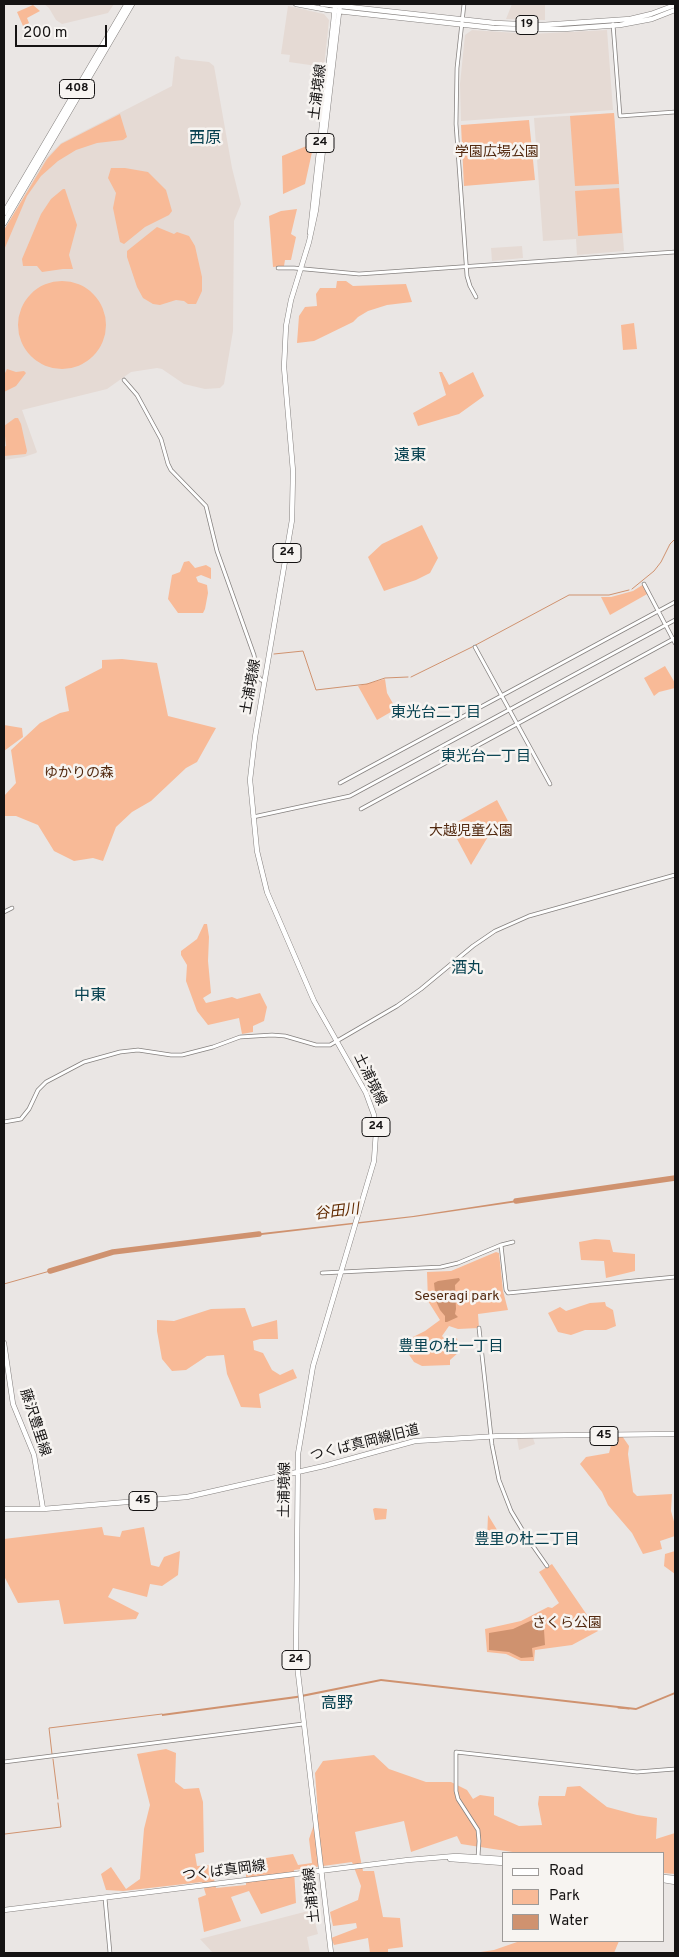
<!DOCTYPE html>
<meta charset="utf-8">
<style>
body{margin:0}
#map{position:relative;width:679px;height:1957px;overflow:hidden;background:#eae6e4;font-family:Overpass,sans-serif}
canvas{display:block}
.frame{position:absolute;inset:0;border:5px solid #151313;pointer-events:none}
.legend{position:absolute;left:502px;top:1852px;width:162px;height:90px;box-sizing:border-box;background:#f7f4f1;border:1px solid #9d9a98;margin:0;padding:6px 9px;list-style:none;font-size:15px;color:#151313}
.legend li{display:flex;align-items:center;gap:10px;height:25px}
.legend b{width:25px;border:1px solid #9d9a98}
.scale{position:absolute;left:15px;top:25px;width:92px;height:22px;box-sizing:border-box;border:2px solid #151313;border-top:0;padding-left:6px;font-size:15px;line-height:18px;white-space:nowrap;color:#151313;-webkit-text-stroke:4px #f7f4f1;paint-order:stroke}
</style>
<div id="map">
<canvas width="679" height="1957"></canvas>
<div class="frame"></div>
<ul class="legend">
<li><b style="height:6px;background:#fff"></b>Road</li>
<li><b style="height:14px;background:#f8ba97"></b>Park</li>
<li><b style="height:14px;background:#cf926f"></b>Water</li>
</ul>
<div class="scale">200 m</div>
</div>
<script>
const context = document.querySelector('canvas').getContext('2d');
context.lineJoin = 'round';
function fillPath(path, color) {
  context.fillStyle = color;
  context.fill(path, 'evenodd');
}
function shape(rows) {
  const path = new Path2D();
  for (const r of rows) {
    if (r.length === 3) {
      path.moveTo(r[0] + r[2], r[1]);
      path.arc(r[0], r[1], r[2], 0, 2 * Math.PI);
      continue;
    }
    path.moveTo(r[0], r[1]);
    for (let i = 2; i < r.length; i += 2) path.lineTo(r[i], r[i + 1]);
  }
  return path;
}
function trace(path, color, width, dash) {
  context.strokeStyle = color;
  context.lineWidth = width;
  context.lineCap = dash ? 'butt' : 'round';
  context.setLineDash(dash || []);
  context.stroke(path);
}
function label(font, color, halo, rows, align = 'center') {
  context.font = font + ' Overpass,"Noto Sans JP",sans-serif';
  context.lineWidth = 5;
  context.setLineDash([]);
  context.textBaseline = 'middle';
  context.strokeStyle = halo;
  context.fillStyle = color;
  for (const [text, x, y, turn = 0] of rows) {
    context.save();
    context.translate(x, y);
    context.rotate((+turn || 0) * Math.PI / 180);
    context.textAlign = isNaN(turn) ? turn : align;
    if (halo) context.strokeText(text, 0, 0);
    context.fillText(text, 0, 0);
    context.restore();
  }
}
fillPath(shape([
 [44,4,114,4,108,13,62,24,56,20,49,8],
 [512,4,545,4,545,20,506,19],
 [288,6,324,14,329,20,324,67,289,62,290,55,281,54],
 [472,30,531,34,607,30,613,110,461,121,460,84,465,35],
 [178,56,181,59,209,62,214,66,232,168,241,204,234,221,233,331,224,384,220,388,205,389,184,384,162,369,157,368,131,372,107,389,22,410,37,452,36,453,24,457,4,460,4,230,46,158,61,143,172,86,175,57],
 [614,113,624,251,577,255,576,239,543,241,534,118],
 [522,246,523,258,492,261,491,248],
 [517,1438,533,1438,535,1444,519,1450],
 [312,1910,318,1934,307,1937,310,1953,213,1953,200,1939]
]), '#e5dad4');
fillPath(shape([
 [33,5,40,11,27,18,29,23,23,26,17,12],
 [614,113,619,184,575,186,570,116],
 [120,114,127,137,123,140,97,143,76,150,58,161,41,176,27,196,4,250,4,230,47,159,61,144],
 [529,120,535,180,464,186,461,125],
 [314,143,305,184,283,194,282,156],
 [111,168,125,168,148,172,166,190,172,211,169,215,145,227,124,244,120,242,113,208,116,193,108,178],
 [619,188,622,233,578,236,575,191],
 [63,189,65,189,77,225,69,255,73,269,63,269,42,272,37,266,23,266,22,259,41,214,51,199],
 [297,209,291,234,296,237,291,260,285,260,284,266,273,267,269,216,281,211],
 [157,227,174,234,177,232,189,236,195,246,202,277,202,291,196,304,188,304,184,301,176,300,160,305,153,304,143,298,137,287,127,257,127,251],
 [337,281,346,281,353,286,406,284,412,302,387,305,368,311,358,317,353,322,314,341,297,343,299,316,305,307,317,306,316,294,320,288,336,288],
 [62,325,44],
 [634,323,637,349,623,350,621,325],
 [7,369,16,372,24,371,26,373,16,386,4,392,4,375],
 [439,372,442,372,449,385,473,372,484,396,459,414,418,426,413,413,446,395],
 [15,418,18,418,21,424,27,451,26,454,4,456,4,447,6,446,4,426],
 [422,525,438,558,430,573,416,580,384,591,368,557,382,544],
 [189,561,195,568,206,565,211,568,211,579,201,575,196,577,198,582,207,585,208,593,205,609,203,613,178,613,168,599,172,575,180,572,184,562],
 [644,584,649,593,610,615,601,597,611,597,633,591],
 [122,659,157,663,168,716,216,728,197,762,186,768,151,801,132,812,116,827,103,861,93,858,74,861,54,851,38,825,16,816,5,816,4,796,16,783,11,750,40,723,60,713,69,711,65,687,102,668,102,660],
 [665,666,675,683,675,688,659,692,654,696,644,678],
 [385,679,387,693,396,709,377,720,358,686],
 [4,725,22,728,23,737,4,751],
 [497,800,508,821,489,835,471,865,450,826],
 [204,924,207,924,209,937,208,961,211,993,203,998,206,1003,232,997,237,999,260,993,267,1007,264,1021,253,1026,253,1032,242,1034,239,1018,208,1025,197,1011,186,981,187,965,181,955,181,951,197,939],
 [595,1239,610,1240,613,1252,635,1254,635,1271,606,1278,604,1261,581,1260,579,1242],
 [496,1252,499,1253,503,1291,508,1310,478,1314,479,1328,458,1329,449,1326,442,1336,447,1342,457,1338,459,1352,450,1360,450,1365,422,1366,414,1362,401,1343,425,1331,440,1320,428,1301,427,1272,451,1271],
 [605,1302,606,1306,613,1310,616,1326,606,1330,585,1330,571,1335,558,1332,548,1313,560,1307,566,1311,590,1303],
 [245,1308,252,1327,277,1320,278,1339,260,1339,253,1341,254,1350,263,1353,272,1370,280,1375,293,1369,297,1378,259,1394,261,1408,241,1407,227,1374,224,1355,207,1356,186,1370,172,1371,162,1359,157,1331,157,1320,174,1321,211,1309],
 [620,1433,629,1446,628,1454,633,1492,637,1496,672,1494,671,1511,675,1525,675,1536,660,1541,662,1549,643,1554,632,1533,608,1505,602,1492,580,1464,586,1457,609,1453,614,1434],
 [375,1508,387,1509,386,1519,375,1520,373,1509],
 [488,1515,499,1533,495,1538,487,1540],
 [102,1527,104,1535,120,1537,122,1531,144,1527,151,1565,159,1567,164,1557,180,1551,178,1575,162,1586,150,1584,147,1597,113,1588,108,1597,139,1613,136,1619,64,1624,59,1600,18,1603,4,1576,4,1539],
 [675,1551,675,1574,664,1566,665,1554],
 [552,1564,598,1631,572,1645,535,1650,534,1661,521,1661,506,1654,487,1652,485,1629,521,1621,548,1607,552,1608,559,1603,539,1572],
 [166,1749,176,1753,175,1782,184,1789,199,1788,203,1802,204,1852,195,1854,197,1866,211,1865,216,1888,246,1885,246,1861,293,1854,298,1865,312,1863,309,1839,318,1813,315,1773,323,1761,374,1755,389,1769,426,1782,451,1782,467,1790,473,1799,480,1795,494,1797,494,1815,519,1826,542,1825,538,1804,539,1796,565,1796,567,1787,580,1786,607,1807,637,1815,657,1818,656,1839,675,1833,675,1874,663,1873,663,1853,519,1853,461,1844,457,1836,411,1852,404,1821,355,1832,363,1871,374,1871,383,1917,400,1918,403,1947,388,1949,388,1953,370,1953,368,1938,334,1945,331,1938,357,1928,356,1923,333,1926,330,1912,358,1900,361,1886,352,1862,294,1870,296,1903,261,1914,249,1891,231,1897,241,1921,204,1932,198,1898,206,1895,202,1882,123,1891,106,1890,101,1874,111,1867,126,1889,140,1879,144,1829,150,1805,137,1754],
 [520,1941,619,1941,614,1953,474,1953,494,1950]
]), '#f8ba97');
fillPath(shape([
 [524,1199,524,1201,414,1217,253,1236,253,1234,413,1216],
 [459,1278,460,1280,455,1285,456,1309,455,1314,458,1317,447,1322,445,1322,445,1316,440,1310,436,1301,434,1283,438,1281],
 [543,1615,545,1645,532,1648,533,1657,521,1658,509,1652,489,1650,489,1633,513,1629],
 [381,1679,636,1708,675,1692,675,1694,636,1710,381,1681,297,1698,162,1716,162,1714,296,1696]
]), '#cf926f');
trace(shape([
 [632,589,654,571,661,562,670,544,675,539],
 [274,654,303,651,316,690,367,684,385,678,408,677],
 [411,677,472,647,569,595,609,595,629,590],
 [4,1284,50,1271],
 [618,1708,629,1709],
 [52,1754,49,1728,162,1714],
 [53,1759,58,1799],
 [5,1834,61,1827,58,1803]
]), '#cf926f', 1);
trace(shape([
 [516,1201,675,1178],
 [50,1271,113,1252,259,1234]
]), '#cf926f', 5.5);
const minor = shape([
 [464,4,457,68,456,124,467,276,470,286,476,297],
 [613,24,620,116,675,112],
 [278,268,294,268,359,274,675,252],
 [124,380,137,395,161,439,168,464,171,470,206,506,217,551,254,655,258,676,261,680,265,681],
 [644,584,675,643],
 [475,647,550,784],
 [340,783,675,602],
 [361,809,675,638],
 [253,817,350,796,675,620],
 [4,912,12,908],
 [4,1122,21,1119,29,1109,38,1090,46,1082,84,1062,120,1052,138,1050,171,1055,182,1055,213,1047,240,1037,272,1035,285,1036,316,1045,330,1045,397,1006,421,989,473,946,495,931,529,916,675,875],
 [501,1245,506,1290,508,1293,675,1277],
 [322,1273,441,1267,458,1263,501,1245,513,1242],
 [479,1328,492,1445,499,1480,511,1511,526,1536,547,1566],
 [4,1762,303,1724],
 [478,1857,479,1841,478,1830,458,1799,456,1791,456,1752,637,1772,675,1769],
 [105,1898,110,1953]
]);
const major = shape([
 [296,4,328,10,494,28,523,29,564,29,620,25,652,19,675,10],
 [322,4,495,23,542,25,630,19,651,14,675,5],
 [310,233,335,7],
 [4,1343,13,1404,34,1455,43,1509],
 [4,1509,43,1509,187,1497,324,1466,415,1441,500,1436,675,1434],
 [450,1859,503,1863],
 [663,1877,675,1878],
 [663,1880,675,1882],
 [4,1910,408,1860,456,1856,503,1859],
 [331,1953,296,1656,298,1454,313,1366,374,1161,376,1132,374,1115,366,1093,314,1001,267,892,257,851,250,780,255,737,292,520,293,471,284,367,286,326,291,300,309,242,316,210,340,4]
]);
const highway = shape([
 [4,213,127,4],
 [4,223,132,4]
]);
trace(minor, '#85817f', 4.5);
trace(major, '#85817f', 5.5);
trace(highway, '#85817f', 6);
trace(minor, '#fff', 3);
trace(major, '#fff', 4.5);
trace(highway, '#fff', 5);
for (const [x, y, w] of [
 [527,25,22],
 [77,89,35],
 [320,143,28],
 [287,553,28],
 [376,1127,28],
 [604,1436,28],
 [143,1501,28],
 [296,1660,28]
]) {
  const box = new Path2D();
  box.roundRect(x - w / 2, y - 9.5, w, 19, 4);
  context.fillStyle = '#f7f4f1';
  context.fill(box);
  trace(box, '#151313', 1);
}
label('bold 12px', '#151313', null, [
 ["19",527,25],
 ["408",77,89],
 ["24",320,143],
 ["24",287,553],
 ["24",376,1127],
 ["45",604,1436],
 ["45",143,1501],
 ["24",296,1660]
]);
label('14px', '#151313', '#f7f4f1', [
 ["土浦境線",319,92,-83],
 ["土浦境線",252,687,-80],
 ["土浦境線",369,1080,64],
 ["藤沢豊里線",34,1423,72],
 ["つくば真岡線旧道",365,1444,-14],
 ["土浦境線",286,1490,-89],
 ["つくば真岡線",224,1872,-7],
 ["土浦境線",313,1895,-96]
]);
label('14px', '#52290f', '#f7f4f1', [
 ["学園広場公園",497,153],
 ["ゆかりの森",79,774],
 ["大越児童公園",471,832],
 ["Seseragi park",457,1297],
 ["さくら公園",567,1624]
]);
label('15px', '#06404f', '#f7f4f1', [
 ["東光台二丁目",436,714],
 ["東光台一丁目",486,758],
 ["豊里の杜一丁目",451,1348],
 ["豊里の杜二丁目",527,1541]
]);
label('italic 15px', '#612a00', '#f7f4f1', [
 ["谷田川",337,1213,-7]
]);
label('16px', '#06404f', '#f7f4f1', [
 ["西原",205,140],
 ["遠東",410,457],
 ["酒丸",467,970],
 ["中東",90,997],
 ["高野",337,1705]
]);
</script>
